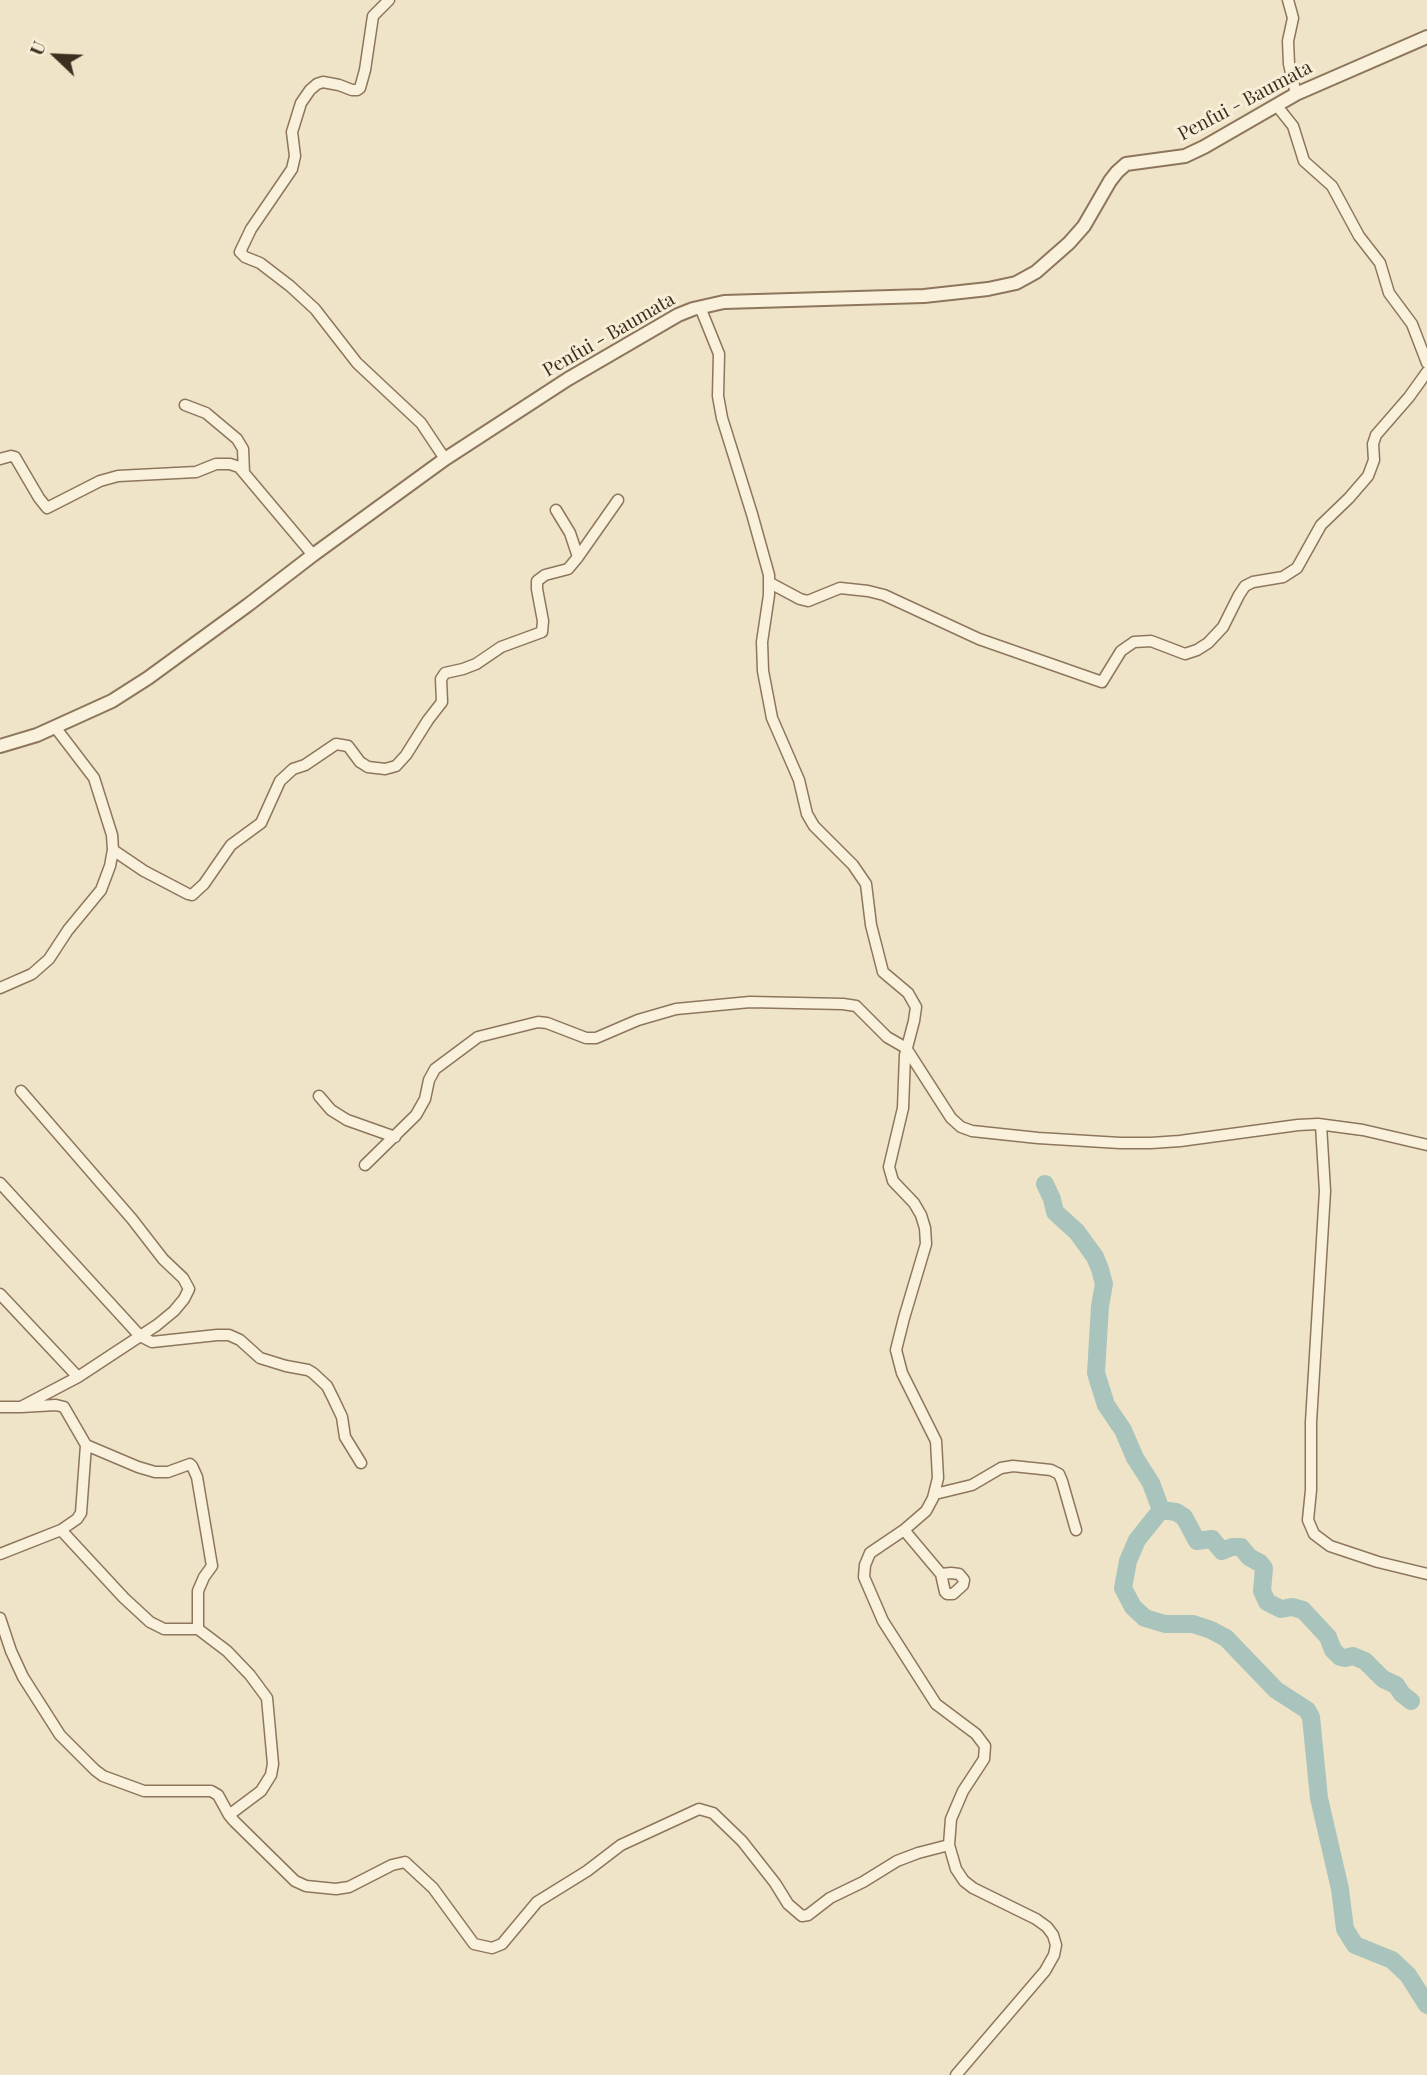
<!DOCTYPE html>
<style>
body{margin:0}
#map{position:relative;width:1427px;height:2075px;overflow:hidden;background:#f0e4c8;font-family:"Playfair Display",serif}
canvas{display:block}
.north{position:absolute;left:21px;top:21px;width:70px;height:70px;-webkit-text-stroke:5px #f7eed8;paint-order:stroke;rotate:293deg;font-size:19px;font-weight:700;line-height:28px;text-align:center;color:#3d2e20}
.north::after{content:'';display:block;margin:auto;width:24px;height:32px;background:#3d2e20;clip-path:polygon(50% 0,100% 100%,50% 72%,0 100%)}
</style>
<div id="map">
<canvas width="1427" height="2075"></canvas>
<div class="north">U</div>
</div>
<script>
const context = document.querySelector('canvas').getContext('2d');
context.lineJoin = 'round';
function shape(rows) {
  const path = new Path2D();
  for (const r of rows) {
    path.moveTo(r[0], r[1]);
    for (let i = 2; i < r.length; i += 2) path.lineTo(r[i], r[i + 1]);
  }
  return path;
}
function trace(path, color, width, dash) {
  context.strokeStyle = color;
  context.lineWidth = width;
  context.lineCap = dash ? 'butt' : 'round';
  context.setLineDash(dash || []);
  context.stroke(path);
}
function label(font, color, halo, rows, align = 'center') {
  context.font = font + ' "Playfair Display",serif';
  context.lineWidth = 6;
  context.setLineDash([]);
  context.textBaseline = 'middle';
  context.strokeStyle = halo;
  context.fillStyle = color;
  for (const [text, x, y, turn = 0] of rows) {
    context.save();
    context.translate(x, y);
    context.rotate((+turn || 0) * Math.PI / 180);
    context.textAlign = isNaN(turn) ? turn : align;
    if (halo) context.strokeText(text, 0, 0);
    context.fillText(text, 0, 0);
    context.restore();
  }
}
trace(shape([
 [1045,1184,1052,1199,1055,1212,1077,1232,1095,1257,1100,1269,1104,1284,1100,1306,1096,1373,1106,1405,1123,1430,1135,1458,1151,1483,1161,1510,1137,1540,1128,1561,1123,1588,1133,1607,1145,1618,1165,1624,1193,1624,1211,1630,1226,1638,1276,1690,1307,1710,1311,1717,1319,1798,1340,1889,1345,1929,1355,1945,1392,1960,1408,1975,1427,2005],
 [1161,1510,1176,1512,1184,1517,1197,1541,1212,1539,1222,1551,1232,1547,1241,1547,1249,1557,1260,1563,1264,1568,1262,1591,1267,1602,1281,1609,1292,1607,1303,1610,1328,1637,1333,1650,1340,1657,1345,1658,1353,1656,1365,1661,1383,1679,1396,1685,1402,1694,1411,1701]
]), '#a9c4bc', 18);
const minor = shape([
 [389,0,373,16,365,70,360,88,357,90,352,90,339,85,323,82,317,84,310,90,301,103,292,132,295,156,292,169,251,229,240,252,245,257,260,263,290,286,315,309,357,363,421,423,445,459],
 [1288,0,1293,18,1288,41,1289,64,1296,94],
 [1277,106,1293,126,1304,161,1332,186,1359,236,1380,263,1389,293,1412,324,1427,363],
 [700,307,719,354,718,396,722,418,752,514,769,575,769,595,762,642,763,671,772,718,799,780,807,814,814,826,853,865,866,884,871,925,883,972,908,993,916,1007,914,1021,905,1055,903,1108,889,1167,893,1181,914,1203,921,1215,925,1228,926,1244,904,1318,896,1350,902,1373,936,1441,938,1478,933,1498,926,1511,904,1530,870,1553,865,1565,864,1577,883,1621,936,1704,976,1734,985,1746,984,1759,963,1791,951,1819,949,1845,956,1869,964,1881,973,1888,1036,1919,1047,1927,1053,1935,1056,1945,1054,1955,1045,1971,956,2075],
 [185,405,206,413,237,439,243,449,244,473],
 [0,459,11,456,15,457,39,498,47,508,100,481,118,476,196,472,216,464,230,464,239,467,313,555],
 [578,557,618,500],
 [770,583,800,599,808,601,840,588,868,591,884,595,979,639,1102,682,1121,651,1134,642,1151,641,1185,654,1197,650,1208,643,1223,627,1239,595,1245,586,1253,582,1283,577,1297,568,1321,525,1349,498,1368,476,1374,460,1373,444,1376,435,1409,397,1427,372],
 [113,850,144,871,188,894,192,895,204,884,231,845,261,823,280,781,293,769,305,765,336,744,348,746,360,762,368,767,385,769,396,766,406,755,428,720,442,702,441,679,445,673,463,669,476,664,501,647,542,632,543,621,537,589,537,581,545,575,568,569,578,557,570,533,556,510],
 [0,988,32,974,49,959,68,930,101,890,110,866,113,850,112,835,94,778,55,727],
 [319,1096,331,1110,347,1120,395,1137],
 [1321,1125,1325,1191,1311,1422,1311,1490,1308,1520,1314,1534,1330,1546,1378,1562,1427,1574],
 [365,1165,416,1115,425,1099,429,1080,435,1069,478,1037,538,1022,547,1023,586,1038,596,1038,638,1020,676,1009,750,1002,843,1004,856,1006,887,1037,906,1048,951,1118,961,1127,972,1131,1038,1138,1120,1143,1151,1143,1180,1141,1298,1125,1318,1124,1363,1130,1427,1145],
 [0,1183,140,1336,152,1342,217,1335,229,1335,240,1340,260,1358,286,1366,308,1370,313,1373,327,1386,333,1398,342,1417,345,1437,361,1463],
 [0,1294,78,1377],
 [0,1407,21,1407,78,1377,157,1325,174,1311,184,1299,189,1289,183,1278,163,1259,132,1219,21,1091],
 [935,1494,972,1485,1001,1468,1013,1466,1051,1470,1059,1474,1062,1481,1076,1530],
 [61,1530,77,1519,81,1513,86,1445],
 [904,1530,941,1574,945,1592,947,1594,953,1594,963,1585,964,1580,959,1574,951,1573,941,1574],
 [0,1554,61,1530,124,1598,150,1622,164,1629,198,1629,198,1591,204,1577,212,1566,197,1477,192,1466,190,1464,168,1472,155,1472,138,1467,86,1445,64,1407,56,1405,21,1407],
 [0,1618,11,1651,23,1677,60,1735,95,1770,103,1776,144,1791,211,1791,218,1795,229,1815],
 [198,1629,227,1651,250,1675,267,1698,273,1764,271,1775,261,1791,229,1815,234,1821,295,1881,306,1886,336,1889,349,1887,392,1865,405,1862,433,1888,474,1944,492,1948,502,1944,537,1902,587,1871,621,1845,699,1809,713,1813,742,1841,775,1883,788,1904,802,1916,808,1915,830,1898,863,1882,897,1861,918,1853,949,1845]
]);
const tertiary = shape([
 [0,746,37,735,112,701,148,678,248,605,313,555,445,459,568,379,678,315,693,309,724,302,924,296,988,289,1016,283,1036,272,1069,243,1084,226,1110,181,1117,172,1126,164,1185,156,1204,147,1296,94,1427,37]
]);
trace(minor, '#8d765c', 13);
trace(tertiary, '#8d765c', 16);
trace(minor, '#faf1dc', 10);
trace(tertiary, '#faf1dc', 12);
label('19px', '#3d2e20', '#f7eed8', [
 ["Penfui - Baumata",1245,101,-28],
 ["Penfui - Baumata",609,335,-30]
]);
</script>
